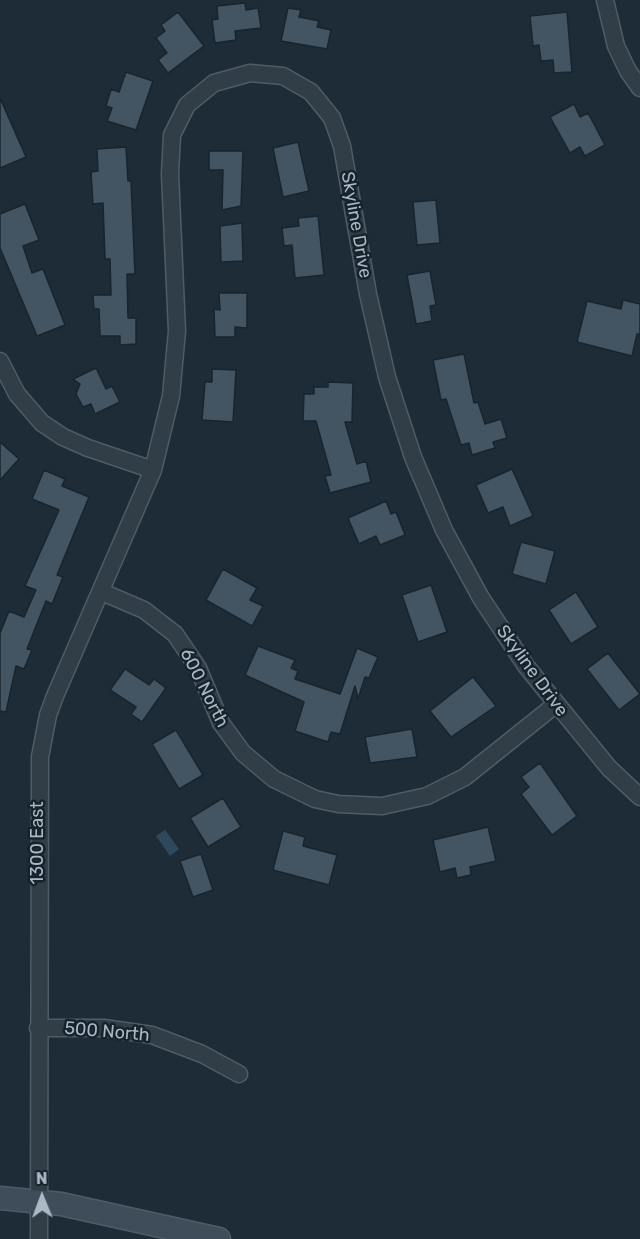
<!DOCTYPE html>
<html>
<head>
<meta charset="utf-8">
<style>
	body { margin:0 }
	#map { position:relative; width:640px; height:1239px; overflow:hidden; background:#1e2c37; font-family:Rubik,sans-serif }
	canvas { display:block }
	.north { position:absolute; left:12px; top:1167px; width:60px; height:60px; -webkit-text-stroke:4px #17232c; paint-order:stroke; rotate:359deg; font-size:16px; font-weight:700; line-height:24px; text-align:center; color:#abb9c5 }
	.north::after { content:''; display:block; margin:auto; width:21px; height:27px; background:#abb9c5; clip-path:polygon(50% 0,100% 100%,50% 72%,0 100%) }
</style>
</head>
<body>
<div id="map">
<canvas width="640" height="1239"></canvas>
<div class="north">N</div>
</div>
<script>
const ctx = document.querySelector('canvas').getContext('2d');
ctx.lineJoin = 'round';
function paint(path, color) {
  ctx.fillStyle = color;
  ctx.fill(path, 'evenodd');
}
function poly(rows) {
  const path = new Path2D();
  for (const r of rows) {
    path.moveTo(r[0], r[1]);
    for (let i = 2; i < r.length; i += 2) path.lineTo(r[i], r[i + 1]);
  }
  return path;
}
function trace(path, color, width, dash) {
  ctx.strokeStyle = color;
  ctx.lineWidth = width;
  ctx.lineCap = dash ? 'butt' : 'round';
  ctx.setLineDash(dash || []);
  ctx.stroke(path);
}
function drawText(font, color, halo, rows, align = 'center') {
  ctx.font = font + ' Rubik,sans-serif';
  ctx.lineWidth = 5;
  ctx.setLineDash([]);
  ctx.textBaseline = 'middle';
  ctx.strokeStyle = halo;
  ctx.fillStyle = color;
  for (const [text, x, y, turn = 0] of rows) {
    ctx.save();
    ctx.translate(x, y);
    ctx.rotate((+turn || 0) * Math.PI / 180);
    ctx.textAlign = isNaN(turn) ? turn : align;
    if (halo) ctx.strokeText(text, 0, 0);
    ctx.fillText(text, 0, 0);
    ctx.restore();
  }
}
paint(poly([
	[165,830,179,849,170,856,156,836]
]), '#2e495e');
const building = poly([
	[245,3,246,10,258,8,261,28,235,31,236,40,215,43,212,20,218,19,217,6,245,3],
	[288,8,301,10,299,17,319,21,317,27,331,30,327,49,281,41,288,8],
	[178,12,204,46,168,73,158,60,167,53,156,38,165,31,161,25,178,12],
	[567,12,572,72,554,73,553,60,541,61,539,45,533,46,530,16,567,12],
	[126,72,153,81,136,130,107,121,112,108,106,106,111,89,119,92,126,72],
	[0,98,26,157,0,168,0,98],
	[574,104,580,117,588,113,605,145,585,156,580,147,570,153,550,117,574,104],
	[298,142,309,191,283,197,273,148,298,142],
	[126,147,128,181,131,181,135,274,127,274,128,318,136,318,136,344,120,345,120,336,100,336,99,309,94,309,93,295,111,295,110,259,105,259,103,203,93,204,91,172,98,171,97,149,126,147],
	[209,151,243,151,241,206,222,210,223,170,209,170,209,151],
	[436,200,440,243,417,245,413,202,436,200],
	[25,204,39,240,23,246,32,273,43,269,65,325,37,336,0,248,0,214,25,204],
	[318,216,324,275,295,278,292,245,284,246,282,228,299,226,298,218,318,216],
	[242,223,243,261,221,262,220,226,242,223],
	[430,271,436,305,430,306,432,321,416,324,407,275,430,271],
	[219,293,247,293,247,328,235,327,235,337,215,337,214,309,220,310,219,293],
	[623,300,640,304,640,334,637,334,632,356,577,342,587,301,621,309,623,300],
	[464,354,474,403,478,402,485,424,501,419,507,438,493,442,495,448,472,455,469,443,461,445,446,399,441,400,433,360,464,354],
	[96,368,106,389,112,386,120,402,95,414,91,404,83,407,76,394,80,384,73,379,96,368],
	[212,369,236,370,233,422,202,420,205,382,212,382,212,369],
	[328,382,353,383,352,422,345,422,357,464,366,461,371,482,330,493,325,476,331,475,316,421,303,421,304,394,314,394,314,387,328,387,328,382],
	[0,442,19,459,0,480,0,442],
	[512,469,533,516,510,526,503,507,488,513,476,485,512,469],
	[44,470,65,479,62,486,89,497,57,575,63,577,52,604,46,601,27,649,32,650,24,669,16,666,6,712,0,711,0,633,9,611,24,617,36,590,25,586,59,510,32,499,44,470],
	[386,501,391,514,396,512,405,535,380,545,376,536,359,544,348,518,386,501],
	[521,542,555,551,546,584,512,574,521,542],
	[223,569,257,588,250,600,263,606,252,626,206,600,223,569],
	[431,585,447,632,418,642,402,595,431,585],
	[576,592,598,627,571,644,549,610,576,592],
	[258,646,295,660,291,668,298,671,295,679,340,694,357,648,378,657,369,678,365,677,358,699,355,686,340,734,331,732,328,742,295,731,304,702,245,675,258,646],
	[608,653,640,694,619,710,587,669,608,653],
	[125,669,149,685,154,679,166,688,142,722,131,714,136,707,110,690,125,669],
	[473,677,496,706,451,737,430,711,473,677],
	[412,729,417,757,370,763,365,737,412,729],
	[176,730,203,775,179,789,152,744,176,730],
	[540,763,577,816,552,835,521,794,529,787,521,777,540,763],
	[223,798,241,827,208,847,190,818,223,798],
	[488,827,496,861,470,867,471,875,457,878,455,868,440,872,433,840,488,827],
	[283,831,305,837,303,846,337,855,329,885,273,870,283,831],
	[201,854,213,890,193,897,180,861,201,854]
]);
paint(building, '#435462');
trace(building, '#19252e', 1.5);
const street = poly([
	[605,0,616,46,628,71,640,88],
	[0,361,17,394,42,423,63,437,88,448,153,470],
	[102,592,144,610,175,634,198,668,221,723,243,753,274,779,315,799,338,804,382,806,427,796,465,777,555,705],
	[38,1028,104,1028,152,1035,202,1054,239,1074],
	[39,1239,40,757,48,715,55,696,153,470,171,396,177,331,170,174,172,135,187,105,214,83,250,73,283,76,311,92,332,118,342,146,368,294,387,377,413,457,444,530,481,598,526,666,609,768,640,797]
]);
const secondary = poly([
	[0,1198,61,1204,219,1239]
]);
trace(street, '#4f5c66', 19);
trace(secondary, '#4f5c66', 25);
trace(street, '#313e48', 16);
trace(secondary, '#3f4d5b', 22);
drawText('18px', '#abb9c5', '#17232c', [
	["Skyline Drive",356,225,80],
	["Skyline Drive",532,671,54],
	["600 North",204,688,63],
	["1300 East",38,843,-90],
	["500 North",107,1032,5]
]);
</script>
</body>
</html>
